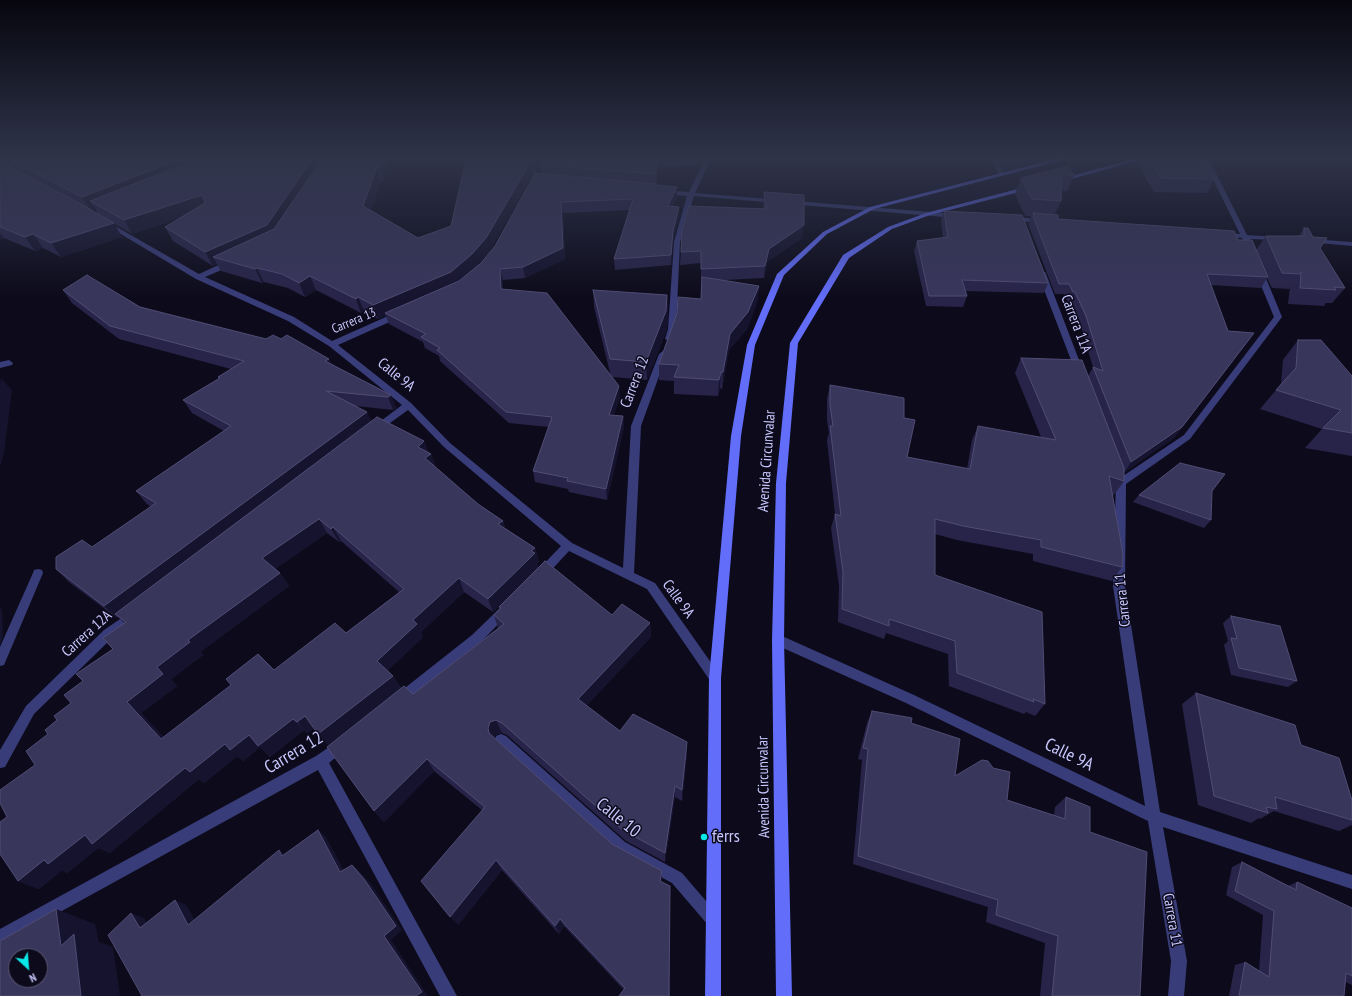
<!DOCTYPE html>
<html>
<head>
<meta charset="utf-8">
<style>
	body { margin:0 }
	#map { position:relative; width:1352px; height:996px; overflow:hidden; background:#0d0b1b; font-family:"PT Sans Narrow",sans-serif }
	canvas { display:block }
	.north { position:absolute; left:8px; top:948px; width:40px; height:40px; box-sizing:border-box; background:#0d0b1b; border:1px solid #585675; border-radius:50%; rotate:154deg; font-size:11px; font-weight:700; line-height:16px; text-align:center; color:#c8c7fd }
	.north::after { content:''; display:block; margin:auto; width:14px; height:18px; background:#08e8e8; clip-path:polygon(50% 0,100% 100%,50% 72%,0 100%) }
</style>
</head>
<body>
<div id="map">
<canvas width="1352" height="996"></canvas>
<div class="north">N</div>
</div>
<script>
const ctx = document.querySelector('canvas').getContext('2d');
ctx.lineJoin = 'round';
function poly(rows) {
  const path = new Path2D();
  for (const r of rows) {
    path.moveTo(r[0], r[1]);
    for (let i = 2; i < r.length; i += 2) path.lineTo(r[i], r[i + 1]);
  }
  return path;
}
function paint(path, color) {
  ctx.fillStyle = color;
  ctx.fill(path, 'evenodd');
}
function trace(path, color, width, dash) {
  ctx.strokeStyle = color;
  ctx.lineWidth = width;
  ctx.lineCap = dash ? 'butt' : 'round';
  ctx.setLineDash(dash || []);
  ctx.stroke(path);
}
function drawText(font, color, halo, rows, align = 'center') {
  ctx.font = font + ' "PT Sans Narrow",sans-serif';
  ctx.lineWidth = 3;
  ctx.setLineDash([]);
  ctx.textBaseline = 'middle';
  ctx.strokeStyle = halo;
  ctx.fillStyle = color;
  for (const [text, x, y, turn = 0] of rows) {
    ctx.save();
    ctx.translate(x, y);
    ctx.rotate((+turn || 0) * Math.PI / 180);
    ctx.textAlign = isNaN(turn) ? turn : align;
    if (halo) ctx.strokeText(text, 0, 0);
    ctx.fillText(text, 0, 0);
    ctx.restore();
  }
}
paint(poly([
	[705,159,711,159,695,193,956,214,959,216,956,218,694,196,680,242,676,329,673,339,669,341,665,339,668,329,674,242,687,196,663,194,660,192,663,190,689,192,705,159],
	[992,159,998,159,1004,174,1003,175,999,175,992,159],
	[1203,159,1209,159,1247,235,1277,237,1279,238,1279,240,1249,239,1250,242,1247,244,1245,243,1242,238,1222,236,1222,234,1224,233,1240,234,1203,159],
	[1010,217,1042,219,1045,221,1042,223,1008,220,1007,219,1010,217],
	[104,222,108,222,199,274,227,261,233,261,233,265,205,277,294,317,332,341,397,312,403,312,403,316,338,345,411,403,450,443,572,543,623,568,631,426,659,354,663,351,666,352,667,354,641,426,634,573,655,583,719,674,721,678,719,682,715,684,711,682,647,589,569,551,544,578,540,579,536,578,535,575,536,572,561,546,444,447,408,410,379,431,373,431,371,429,373,427,402,405,329,346,288,321,196,279,104,224,104,222],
	[1311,239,1352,242,1352,246,1309,242,1308,241,1311,239],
	[1256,269,1259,269,1263,271,1282,317,1190,439,1126,484,1125,586,1160,812,1352,875,1352,889,1163,827,1187,961,1184,996,1168,996,1171,961,1148,821,906,703,774,644,772,640,774,636,778,635,782,636,914,695,1145,806,1113,586,1116,482,1112,472,1114,469,1120,469,1123,476,1184,435,1274,317,1255,271,1256,269],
	[1039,272,1045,272,1046,274,1084,373,1083,375,1080,376,1076,373,1038,274,1039,272],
	[9,360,13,363,12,365,0,368,0,362,9,360],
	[38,569,42,570,43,573,4,665,0,666,0,647,33,573,34,570,38,569],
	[505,605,509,607,511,610,509,613,480,643,404,703,400,705,396,703,394,699,396,695,472,635,501,607,505,605],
	[135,609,139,611,141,614,139,617,112,638,34,714,5,767,0,768,0,750,26,706,104,630,135,609],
	[501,734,506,736,625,842,682,873,718,915,720,920,718,925,713,927,708,925,672,883,615,852,496,744,495,740,496,736,501,734],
	[341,739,346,741,347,745,346,749,329,763,457,996,440,996,318,770,0,945,0,929,316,756,341,739]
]), '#383c79');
paint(poly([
	[1055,159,1067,159,874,209,827,234,784,275,755,345,741,436,721,678,721,996,705,996,709,678,731,436,747,345,777,274,823,232,870,207,1055,159],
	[1133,159,1144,159,1060,182,1057,180,1133,159],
	[1029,186,1031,187,1031,189,930,215,892,229,849,258,798,343,786,483,784,640,792,996,776,996,772,640,776,483,790,343,843,255,888,227,926,213,1029,186]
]), '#626dfa');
paint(poly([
	[0,159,389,159,383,181,381,181,371,210,418,238,451,226,466,159,697,159,695,165,657,167,657,185,677,197,673,206,679,207,679,217,673,242,671,265,615,270,614,259,630,210,563,213,565,259,525,278,503,280,503,290,611,377,594,307,593,290,667,295,668,313,667,329,647,380,612,377,620,398,613,416,623,416,624,427,607,500,569,492,568,489,535,482,533,471,549,427,509,423,440,361,439,356,425,348,423,342,389,324,386,316,378,319,364,311,361,313,316,290,305,297,288,288,264,282,262,283,221,271,217,264,213,266,173,241,165,227,180,218,132,234,98,214,95,208,91,210,122,237,61,257,43,248,35,251,4,238,0,239],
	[540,167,542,174,495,246,481,263,475,268,489,252,530,179],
	[970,159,991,159,991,160],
	[1000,159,1047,159,1004,171],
	[1138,159,1202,159,1208,169,1215,179,1207,193,1154,192,1136,163],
	[1068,166,1074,175,1067,191,1061,191,1061,201,1055,214,1058,219,1238,240,1256,250,1266,236,1299,236,1304,228,1313,237,1327,238,1320,248,1345,288,1332,303,1326,303,1324,306,1288,304,1290,287,1289,289,1272,288,1267,278,1261,288,1211,285,1228,331,1254,333,1174,438,1124,472,1124,481,1114,495,1112,495,1122,567,1112,581,1033,561,1033,554,957,540,935,534,935,575,1045,704,1035,716,1026,712,1024,714,949,686,948,654,886,633,884,639,838,622,839,586,831,528,835,514,827,440,829,433,827,420,827,399,830,385,904,418,907,457,967,469,972,440,978,426,1041,437,1015,373,1021,358,1088,376,1093,367,1081,327,1070,303,1068,303,1064,294,1055,294,1029,226,1029,223,1031,216,1025,216,1015,194,1021,178],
	[764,192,802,238,767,262,764,278,724,280,759,286,757,303,747,329,729,350,722,389,720,388,718,396,674,394,674,381,659,380,659,364,701,299,701,263,680,265,681,252,763,209,763,204],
	[944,211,1048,283,1044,293,965,291,967,296,963,307,926,306,914,251,917,241,943,238,941,221],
	[63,290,140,307,266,339,281,339,329,359,331,364,391,395,396,408,393,410,356,406,367,412,371,421,424,441,428,452,431,454,436,468,478,504,503,521,505,528,535,548,539,562,537,563,538,567,493,612,464,592,421,632,423,637,387,671,393,676,401,688,328,745,314,728,307,733,304,730,270,757,260,747,243,761,237,756,204,783,199,779,110,853,98,848,67,873,62,870,39,889,18,881,7,817,35,765,48,734,57,720,71,703,83,681,113,649,124,623,118,617,117,618,69,582,56,569,92,547,151,507,147,504,136,491,224,431,192,413,183,400,219,379,218,377,231,369,119,339,72,303],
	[327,533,339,542,341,541,399,592,346,633,274,670,163,737,141,713,177,686,171,679,203,655,200,652,289,586,280,573,275,569],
	[1298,340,1352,376,1352,456,1305,448,1322,429,1260,409,1276,390,1281,384,1283,360],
	[1139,495,1211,520,1204,528,1133,502],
	[499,607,612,615,650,623,651,637,586,706,620,731,687,742,687,753,682,801,675,797,665,862,626,841,507,735,502,733,495,735,494,738,612,844,662,880,662,882,670,996,624,990,564,926,559,934,502,870,458,925,482,810,434,771,384,822,374,811,413,694,498,628,494,615,500,609],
	[1231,616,1297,681,1288,687,1231,675,1224,645,1228,641,1223,623],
	[1196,693,1301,745,1352,800,1352,825,1339,831,1274,811,1260,819,1259,818,1251,823,1198,805,1182,704],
	[872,711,911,723,955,776,1007,800,1054,815,1055,807,1066,797,1090,832,1140,984,1140,996,1040,996,1045,943,986,922,988,907,853,864,862,760,858,759,867,723],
	[1242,862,1288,886,1297,882,1352,908,1352,985,1346,982,1344,996,1229,996,1235,965,1245,962,1259,971,1263,915,1226,895,1232,867]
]), '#282449');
paint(poly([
	[180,159,220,159,90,201,95,208,90,210,82,197],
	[312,159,326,159,273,239,213,257,217,264,213,266,205,252],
	[382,159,389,159,383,181,379,167],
	[534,159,547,159,540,165,540,167,530,179,489,252,475,268,454,286,385,313,386,316,378,319,373,305,528,166],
	[657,159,657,187,656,174],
	[695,159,697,159,695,165],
	[1008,159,1047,159,1004,171],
	[377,167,381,181,367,220,363,206],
	[677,187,677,197,668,216,668,206],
	[202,195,208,209,132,234,124,220],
	[561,202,563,213,565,259,525,278,523,267],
	[679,207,679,217,673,242,671,265,671,255,673,231],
	[114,223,122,237,61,257,51,243],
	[804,225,802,238,767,262,764,278,765,266,769,249],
	[0,233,4,238,0,239],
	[33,234,43,248,35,251,25,237],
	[257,268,264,282,262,283,255,269],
	[500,269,503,280,503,300,501,289],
	[310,276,316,290,305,297,299,283],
	[759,286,757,303,747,329,729,350,722,389,723,372,730,334],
	[667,295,668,313,667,329,647,380,646,362],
	[358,297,364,311,361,313,356,299],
	[1254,333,1174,438,1124,473,1131,462],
	[329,359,334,372,325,361],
	[721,372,720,388,718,396,719,380],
	[1,378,12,390,4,453,0,467,0,383],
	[619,386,620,398,610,426,609,415],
	[391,395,396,408,393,410,388,397],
	[367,412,373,425,115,614,118,617,117,618,104,606],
	[623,416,624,427,607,500,606,489],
	[424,441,429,455,431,454,436,468,430,472,418,447],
	[319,519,327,533,272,571,262,558],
	[503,521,507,535,498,524],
	[333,527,341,541,339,542,331,529],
	[535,548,539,562,537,563,538,567,493,612,488,599,531,551],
	[280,573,289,586,200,652,203,655,171,679,177,686,141,713,176,750,161,739,127,702,157,667,188,640],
	[459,578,464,592,421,632,423,637,385,673,377,661,413,620],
	[0,608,2,609,3,637,0,645],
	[650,623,651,637,581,712,578,699],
	[393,676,401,688,328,745,318,734],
	[305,716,315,727,307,733,297,722],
	[293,719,304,730,270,757,260,747,243,761,237,756,204,783,199,779,110,853,98,848,67,873,62,870,39,889,18,881,44,860,85,835,185,768,225,744],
	[496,720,502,733,495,735,494,740,489,733,488,728,490,722],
	[687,742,687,753,682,801,682,790],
	[427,759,434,771,384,822,374,811],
	[675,786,675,797,665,862,665,853],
	[318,830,326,837,348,878,340,872],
	[279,850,287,856,282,856],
	[496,860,502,870,458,925,450,917],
	[352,865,359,871,371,884,402,930,391,940,428,996,416,996,384,936],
	[662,871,662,880,661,890,660,881],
	[175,900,186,905,200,929,188,925],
	[56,909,95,924,99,942,113,947,120,996,81,996,61,946],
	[131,913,144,918,153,933,140,928],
	[560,919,564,926,559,934,555,926]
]), '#16132e');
const building = poly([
	[8,159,180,159,82,197,8,159],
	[198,159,312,159,267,225,205,252,165,227,205,203,202,195,124,220,90,201,198,159],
	[322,159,382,159,379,167,377,167,363,206,418,238,451,226,466,159,534,159,528,166,486,238,472,254,451,272,373,305,358,297,356,299,310,276,299,283,282,274,257,268,255,269,213,257,274,229,322,159],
	[545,159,657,159,656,174,540,165,545,159],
	[1150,159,1202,159,1208,168,1207,168,1215,179,1161,178,1150,159],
	[0,162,79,203,114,223,51,243,33,234,25,237,0,227,0,162],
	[1068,166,1074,175,1062,174,1061,201,1032,199,1021,178,1068,166],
	[535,173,656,184,656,185,677,187,668,206,679,207,673,231,671,255,614,259,633,199,561,202,563,248,523,267,500,269,501,289,547,293,619,386,609,415,623,416,606,489,567,481,568,478,533,471,552,417,506,412,437,350,440,348,421,337,426,334,385,313,459,281,481,263,495,246,535,173],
	[764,192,804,195,804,225,769,249,765,266,701,269,701,251,681,252,682,230,689,206,766,209,764,192],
	[944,211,1022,215,1048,283,962,280,967,296,929,296,917,241,948,237,944,211],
	[1033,213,1058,215,1058,219,1234,231,1238,240,1252,240,1268,277,1207,274,1228,331,1254,333,1182,427,1131,462,1093,367,1103,371,1086,316,1075,292,1073,292,1069,284,1059,284,1033,216,1034,216,1033,213],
	[1304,228,1308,228,1313,237,1327,238,1320,248,1345,288,1334,287,1336,290,1300,288,1301,272,1300,274,1282,273,1266,236,1304,236,1304,228],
	[87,275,140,307,266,339,273,335,281,339,287,335,329,359,325,361,391,395,388,397,326,391,367,412,104,606,56,569,56,557,82,540,92,547,156,503,136,491,231,426,183,400,220,378,218,377,244,361,110,326,63,290,87,275],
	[702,277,759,286,748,312,730,334,723,372,721,372,719,380,674,377,679,365,659,364,677,313,678,297,701,299,702,277],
	[593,290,667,295,666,311,646,362,610,359,593,290],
	[1298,340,1321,340,1352,376,1352,433,1323,428,1341,410,1276,390,1296,368,1298,340],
	[1021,358,1082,360,1124,468,1124,481,1109,476,1123,554,1122,567,1041,547,1041,540,963,526,935,519,935,575,1042,612,1045,704,1033,699,1034,702,957,673,955,641,889,619,889,626,842,609,843,572,835,514,841,516,830,426,833,426,830,405,830,385,904,398,904,418,915,420,907,457,970,469,978,426,1056,440,1021,358],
	[377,417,424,441,418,447,431,454,425,458,478,504,503,521,498,524,535,548,531,551,535,553,488,599,459,578,413,620,417,624,377,661,393,676,318,734,305,716,297,722,293,719,258,746,249,735,230,750,225,744,190,772,185,768,92,844,85,835,48,864,44,860,18,881,0,854,0,822,7,817,0,803,0,790,35,765,26,751,48,734,45,730,57,720,54,716,71,703,64,695,83,681,76,674,113,649,103,638,126,622,115,614,377,417],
	[319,519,331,529,333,527,404,589,346,633,335,623,274,670,258,654,226,679,231,685,161,739,127,702,163,674,157,667,190,642,188,640,280,573,262,558,319,519],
	[1180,463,1225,474,1212,491,1211,520,1139,495,1180,463],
	[545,561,612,615,622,604,650,623,578,699,620,731,633,714,687,742,682,790,675,786,665,853,624,831,502,723,496,720,490,722,488,728,489,733,612,844,662,871,660,881,670,886,669,996,619,996,625,988,560,919,555,926,496,860,450,917,421,881,485,807,427,759,374,811,327,747,404,686,413,694,504,624,494,615,501,608,499,607,545,561],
	[1231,616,1280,626,1297,681,1239,668,1231,638,1237,639,1231,616],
	[1196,693,1295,725,1301,745,1339,758,1352,800,1352,820,1275,797,1277,809,1266,807,1268,813,1214,796,1196,693],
	[872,711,912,718,911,723,960,739,955,776,982,760,988,761,993,768,1010,772,1007,800,1065,819,1066,797,1090,807,1090,832,1147,852,1140,996,1052,996,1058,936,996,915,998,900,858,856,868,749,863,748,872,711],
	[318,830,340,872,352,865,364,879,396,926,384,936,422,992,416,996,142,996,108,935,131,913,140,928,175,900,188,925,279,850,282,856,318,830],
	[1242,862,1296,890,1297,882,1352,908,1352,976,1346,973,1344,996,1239,996,1245,962,1269,977,1274,911,1235,891,1242,862],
	[56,909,61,946,74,934,81,996,0,996,0,941,56,909],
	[16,956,40,956,40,980,16,980,16,956]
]);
paint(building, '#39365c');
trace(building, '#504c75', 1);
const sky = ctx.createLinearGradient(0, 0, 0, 299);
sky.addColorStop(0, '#07060f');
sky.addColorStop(0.53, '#2f344a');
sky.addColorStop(1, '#2f344a00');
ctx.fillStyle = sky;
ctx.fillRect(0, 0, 1352, 299);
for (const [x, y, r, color] of [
	[704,837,4,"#08e8e8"]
]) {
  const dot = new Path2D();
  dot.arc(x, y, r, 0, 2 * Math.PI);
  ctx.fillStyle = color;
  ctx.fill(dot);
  trace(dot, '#0d0b1b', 1.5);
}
drawText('13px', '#c8c7fd', '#0d0b1b', [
	["Carrera 13",354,321,-23]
]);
drawText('15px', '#c8c7fd', '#0d0b1b', [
	["Carrera 11A",1076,324,69],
	["Calle 9A",396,375,39],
	["Carrera 12",635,382,-69],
	["Avenida Circunvalar",767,461,-86],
	["Calle 9A",678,599,54],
	["Carrera 11",1123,600,-96],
	["Carrera 12A",87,634,-42],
	["Avenida Circunvalar",764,787,-91],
	["Carrera 11",1172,920,80]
]);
drawText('18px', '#c8c7fd', '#0d0b1b', [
	["Carrera 12",294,753,-31],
	["Calle 9A",1069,755,26],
	["Calle 10",618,818,39]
]);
drawText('18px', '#c8c7fd', '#0d0b1b', [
	["ferrs",712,837]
], 'left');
</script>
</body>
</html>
